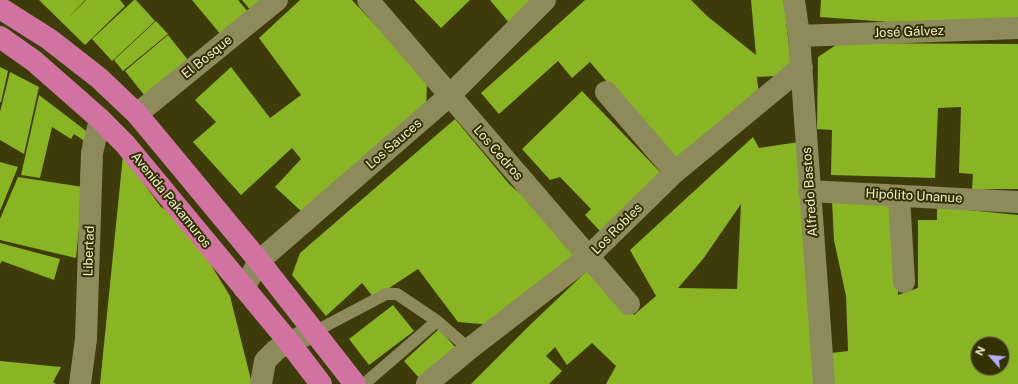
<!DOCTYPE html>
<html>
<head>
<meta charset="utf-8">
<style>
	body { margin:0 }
	#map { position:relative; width:1018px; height:384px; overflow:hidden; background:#3e3b0b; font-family:"Public Sans",sans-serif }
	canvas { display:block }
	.north { position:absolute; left:970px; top:336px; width:40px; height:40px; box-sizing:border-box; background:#343100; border:1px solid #7e7c55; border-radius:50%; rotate:297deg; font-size:11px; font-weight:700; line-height:16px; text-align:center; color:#ededd4 }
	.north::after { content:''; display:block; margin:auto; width:14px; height:18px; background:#b1adfa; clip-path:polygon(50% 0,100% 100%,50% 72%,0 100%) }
</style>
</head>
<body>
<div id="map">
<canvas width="1018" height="384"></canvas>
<div class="north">N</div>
</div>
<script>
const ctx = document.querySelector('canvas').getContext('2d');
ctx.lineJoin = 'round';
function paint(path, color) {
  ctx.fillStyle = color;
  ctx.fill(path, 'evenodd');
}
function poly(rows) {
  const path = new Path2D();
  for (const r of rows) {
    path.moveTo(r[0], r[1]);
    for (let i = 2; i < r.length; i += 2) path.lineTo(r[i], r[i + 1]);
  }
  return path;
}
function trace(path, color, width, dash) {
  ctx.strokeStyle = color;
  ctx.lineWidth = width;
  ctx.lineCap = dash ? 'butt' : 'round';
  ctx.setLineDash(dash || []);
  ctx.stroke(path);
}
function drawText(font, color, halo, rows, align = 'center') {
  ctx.font = font + ' "Public Sans",sans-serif';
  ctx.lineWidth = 4;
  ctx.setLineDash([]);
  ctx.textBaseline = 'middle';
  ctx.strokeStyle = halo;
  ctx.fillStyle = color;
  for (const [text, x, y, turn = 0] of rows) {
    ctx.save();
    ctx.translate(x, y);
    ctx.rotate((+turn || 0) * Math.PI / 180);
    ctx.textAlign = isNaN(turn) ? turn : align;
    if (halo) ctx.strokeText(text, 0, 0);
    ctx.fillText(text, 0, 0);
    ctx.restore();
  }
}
paint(poly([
	[39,0,85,0,67,19,86,0,120,0,125,6,85,45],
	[134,0,136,0,155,21,112,61,92,39],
	[192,0,238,0,249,13,222,36],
	[242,0,267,0,252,12],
	[300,0,352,0,395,46,427,83,426,109,301,211,275,187,301,159,292,148,241,195,193,142,216,122,195,100,231,67,270,118,301,95,259,38],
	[414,0,470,0,441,28],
	[490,0,537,0,510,24],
	[585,0,691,0,707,16,756,55,751,0,784,0,791,67,776,76,757,77,759,96,676,163,590,62,572,78,558,61,499,114,481,93],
	[821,0,1018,0,1018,18,889,22,820,17],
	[156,21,168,34,123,71,114,60],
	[168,35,188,60,145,96,125,71],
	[839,43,1018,44,1018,189,972,189,973,174,959,173,961,107,938,108,935,178,831,175,832,130,817,129,818,57],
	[0,67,8,71,1,102,0,102],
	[10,72,39,87,24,154,0,140,0,112],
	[582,91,661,173,600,231,585,215,591,209,560,177,550,180,522,149],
	[39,95,94,137,85,185,80,185,83,140,74,134,71,139,52,127,40,178,21,175],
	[455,119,510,185,554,222,584,255,492,325,458,322,418,269,374,298,362,283,326,316,292,275,300,253],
	[753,137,759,148,799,142,820,384,606,384,616,366,592,343,567,365,555,347,546,356,562,371,549,384,471,384,531,324,591,267,634,315,656,296,630,250],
	[741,204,737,289,678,288,703,259],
	[123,155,161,207,183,219,230,296,252,384,100,384],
	[0,162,18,167,0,211],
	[18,177,83,187,76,258,0,240,0,219],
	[832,201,894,201,898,247,898,295,918,288,918,220,937,220,937,207,1018,215,1018,384,833,384,831,353,848,351,846,296,834,240],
	[978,344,1002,344,1002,368,978,368],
	[0,243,60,259,54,280,2,261,0,264],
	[393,305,414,331,369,365,349,339],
	[439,329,457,349,421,380,404,361],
	[0,361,61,367,53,382,56,384,0,384]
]), '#89b424');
trace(poly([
	[314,332,386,294,397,294,437,321,469,349],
	[364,384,437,321]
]), '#8d8a5b', 12);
trace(poly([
	[368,0,629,304],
	[794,0,799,36,824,384],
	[799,36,1018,28],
	[606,92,675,172],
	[137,114,277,0],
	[809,191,1018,202],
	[899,196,904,282],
	[244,288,259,261,449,96,545,0],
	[80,384,86,339,92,153,100,119],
	[261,384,265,361,276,350,289,342,314,332],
	[427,384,469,349,588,257,675,172,802,67]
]), '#8d8a5b', 22);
trace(poly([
	[0,8,49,39,99,78,137,114,259,261,355,384],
	[0,37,34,61,100,119,125,144,289,342,321,384]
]), '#d073a0', 22);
drawText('13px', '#ededd4', '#343100', [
	["José Gálvez",909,32,-2],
	["El Bosque",207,57,-39],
	["Los Sauces",394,144,-41],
	["Los Cedros",498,153,49],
	["Alfredo Bastos",810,192,-94],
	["Hipólito Unanue",914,196,3],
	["Avenida Pakamuros",171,200,51],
	["Los Robles",617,229,-45],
	["Libertad",89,251,-88]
]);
</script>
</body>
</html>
